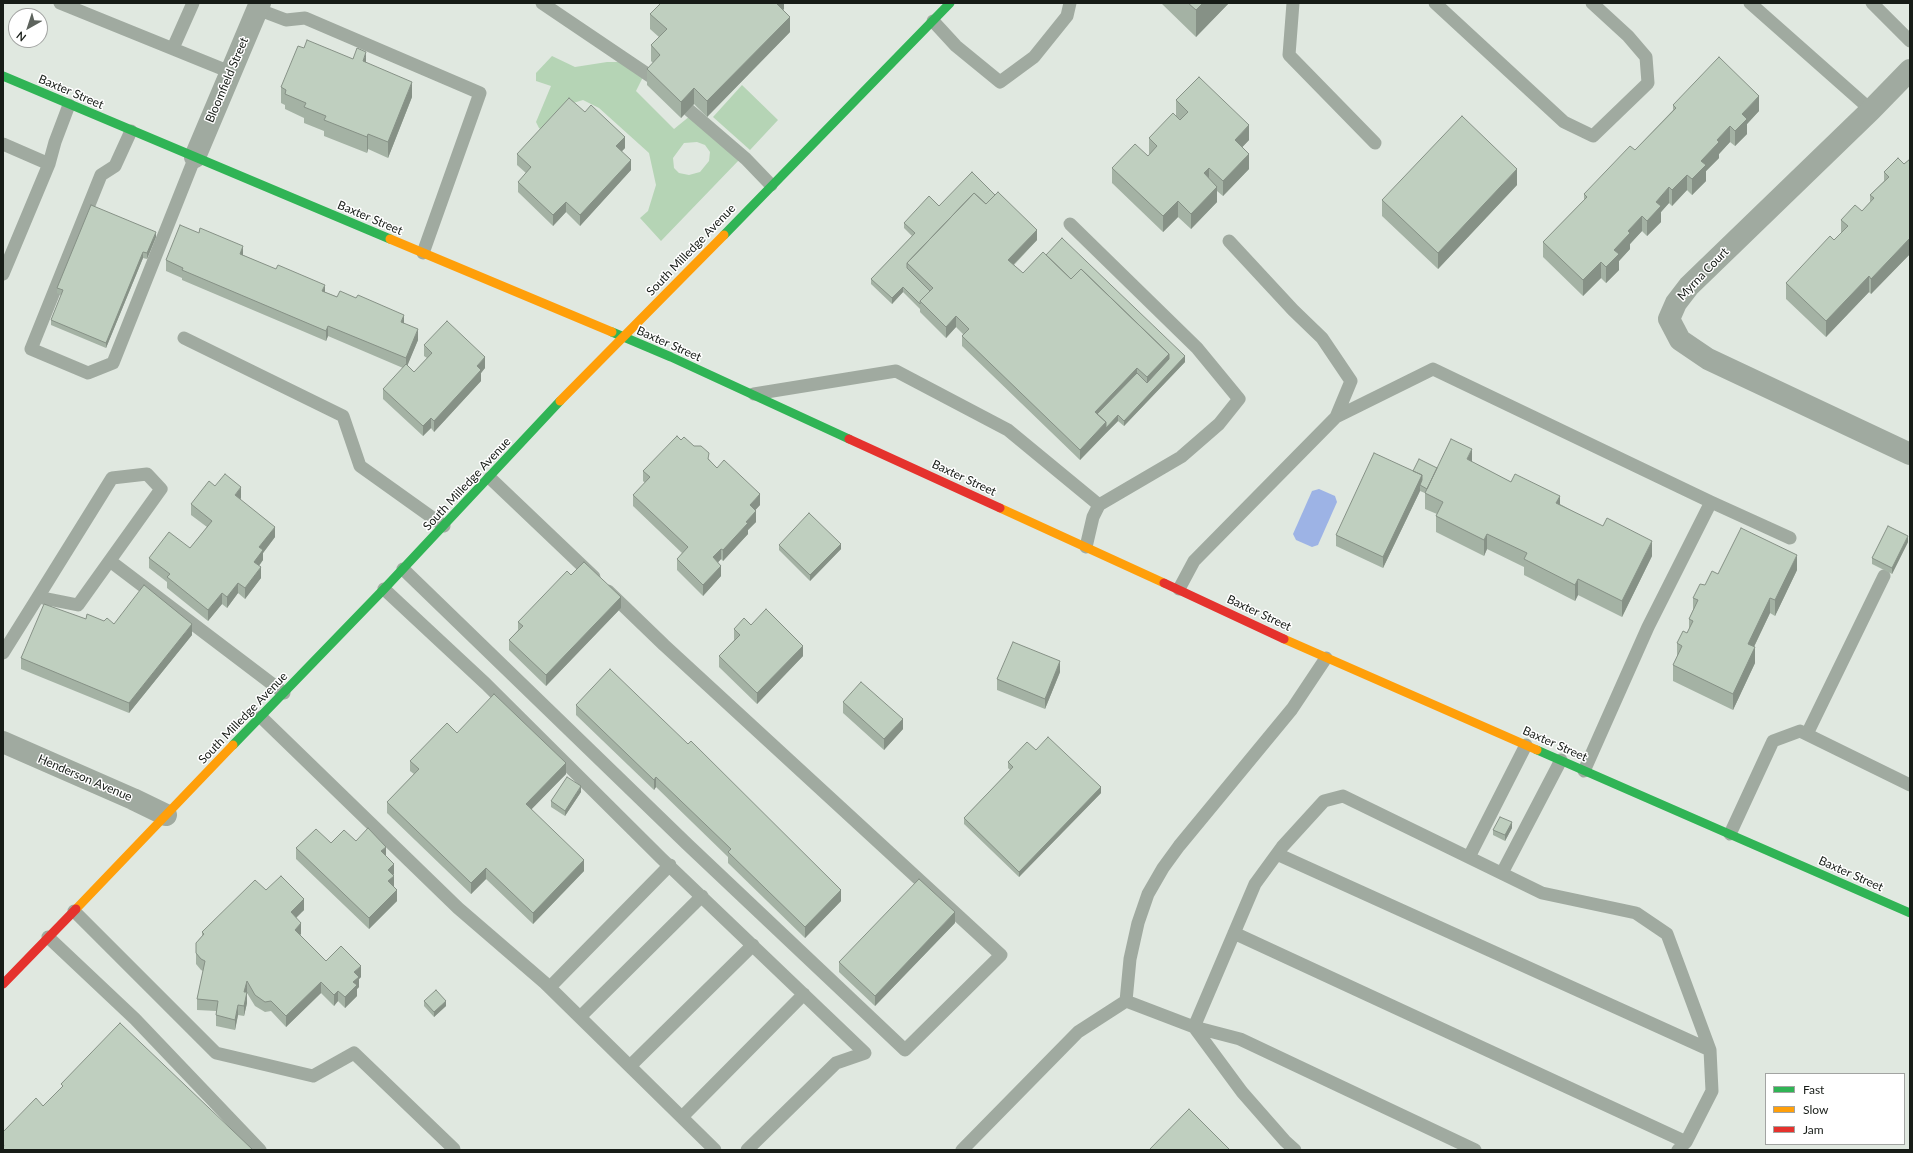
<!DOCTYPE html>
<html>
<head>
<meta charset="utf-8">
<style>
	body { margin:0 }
	#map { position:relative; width:1913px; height:1153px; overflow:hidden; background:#e0e8e0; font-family:Lato,sans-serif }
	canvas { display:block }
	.frame { position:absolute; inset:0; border:4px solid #171c17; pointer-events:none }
	.legend { position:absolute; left:1765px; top:1073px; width:140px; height:72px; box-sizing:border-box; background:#fff; border:1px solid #a2a4a2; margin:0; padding:5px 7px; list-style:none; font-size:12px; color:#171c17 }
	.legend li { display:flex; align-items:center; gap:8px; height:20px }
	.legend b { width:20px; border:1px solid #a2a4a2 }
	.north { position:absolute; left:8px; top:8px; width:40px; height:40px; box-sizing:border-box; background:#fff; border:1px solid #a2a4a2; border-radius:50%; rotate:219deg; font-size:11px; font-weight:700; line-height:16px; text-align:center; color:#171c17 }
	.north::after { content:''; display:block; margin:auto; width:14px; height:18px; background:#5d635d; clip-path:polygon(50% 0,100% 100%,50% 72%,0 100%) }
</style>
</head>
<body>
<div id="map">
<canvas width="1913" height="1153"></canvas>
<div class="frame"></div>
<ul class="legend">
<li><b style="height:5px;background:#30b455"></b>Fast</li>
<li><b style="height:5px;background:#ff9f0a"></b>Slow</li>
<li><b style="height:5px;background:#e5322d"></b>Jam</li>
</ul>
<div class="north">N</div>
</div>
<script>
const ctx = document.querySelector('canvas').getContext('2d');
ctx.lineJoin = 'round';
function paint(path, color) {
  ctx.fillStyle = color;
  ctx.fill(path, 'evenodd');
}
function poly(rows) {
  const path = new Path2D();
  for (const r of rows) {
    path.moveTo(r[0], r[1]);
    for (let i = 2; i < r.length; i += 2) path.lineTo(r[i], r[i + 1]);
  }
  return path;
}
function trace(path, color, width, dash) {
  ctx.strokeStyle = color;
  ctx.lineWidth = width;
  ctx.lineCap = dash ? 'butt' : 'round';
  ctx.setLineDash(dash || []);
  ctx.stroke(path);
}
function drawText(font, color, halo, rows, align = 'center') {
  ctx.font = font + ' Lato,sans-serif';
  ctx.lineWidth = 3;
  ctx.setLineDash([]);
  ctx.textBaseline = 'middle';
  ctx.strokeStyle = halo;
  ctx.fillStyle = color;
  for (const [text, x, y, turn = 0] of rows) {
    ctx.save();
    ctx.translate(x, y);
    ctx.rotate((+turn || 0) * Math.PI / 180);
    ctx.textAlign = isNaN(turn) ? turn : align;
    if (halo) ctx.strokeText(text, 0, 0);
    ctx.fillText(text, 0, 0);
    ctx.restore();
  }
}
paint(poly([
	[552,56,575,67,607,62,626,62,644,75,636,91,674,129,690,116,739,160,661,241,640,218,648,211,656,185,649,153,599,108,583,100,567,105,543,131,539,128,536,122,551,86,536,81,536,73],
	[697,142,705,145,710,152,709,161,700,172,689,175,679,173,674,168,673,158,684,143],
	[742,85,778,120,750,150,713,117]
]), '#b5d4b5');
paint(poly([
	[1319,489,1335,496,1337,502,1318,545,1312,547,1296,540,1293,534,1312,491]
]), '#9db3e5');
trace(poly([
	[60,3,230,72],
	[542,3,653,78],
	[1293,3,1289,55,1375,143],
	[1435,3,1564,122,1593,136,1648,83,1646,57,1628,36,1592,3],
	[1750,3,1871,110],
	[1872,3,1910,41],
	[257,9,286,20,305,18,480,93,423,253],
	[933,21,956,46,1000,82,1034,57,1067,16,1070,3],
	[173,48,193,3],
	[689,110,746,159,771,185],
	[131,131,115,166,101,175,31,349,88,373,113,363,195,157],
	[3,144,49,164],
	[1070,224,1197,348,1239,399,1219,424,1181,457,1099,505,1093,517,1086,547],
	[3,274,49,164,55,142,69,105],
	[184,338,343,416,360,466,444,526],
	[754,394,896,371,1008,430,1099,505],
	[1336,417,1433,369,1711,502,1790,538],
	[490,478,594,577],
	[110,561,284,693],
	[403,569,687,844,905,1050,1001,955,664,645,608,591],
	[384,589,486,684,661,858,865,1053,836,1063,747,1150],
	[1179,589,1194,561,1336,417,1351,381,1322,338,1293,310,1229,241],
	[3,653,38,597,112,478,147,474,161,489,78,605,38,597],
	[261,717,458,908,545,983,715,1150],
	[1807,734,1884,576],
	[1584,771,1648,627,1711,502],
	[1730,834,1773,741,1800,731,1910,785],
	[1277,854,1710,1050],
	[1469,857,1526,745],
	[1502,873,1561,760],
	[74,911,216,1053,313,1076,354,1053,454,1149],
	[1234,933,1686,1142],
	[48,937,135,1019,260,1150],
	[550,987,670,865],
	[1126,1001,1130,959,1138,923,1148,894,1163,868,1179,846,1292,709,1326,658],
	[1126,1001,1194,1027,1240,1039,1475,1150],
	[580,1017,702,896],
	[1194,1027,1255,884,1282,847,1324,801,1343,796,1542,893,1636,913,1667,934,1710,1050,1712,1091,1686,1142,1678,1150],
	[1194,1027,1242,1092,1285,1141,1295,1150],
	[630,1066,753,945],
	[682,1117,804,994],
	[962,1150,1078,1032,1126,1001]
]), '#a0aaa0', 13);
trace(poly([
	[1910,70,1871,110,1689,286,1676,303,1669,319,1680,340,1708,359,1910,454],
	[195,157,260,3],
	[3,742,133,799,166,815]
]), '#a0aaa0', 22);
trace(poly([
	[3,76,390,239],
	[724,235,950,3],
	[612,332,671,357,849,439],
	[233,745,384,589,560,401],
	[1537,750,1910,913]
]), '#30b455', 9);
trace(poly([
	[390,239,612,332],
	[560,401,724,235],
	[1000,508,1164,583],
	[1284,639,1537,750],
	[76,909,233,745]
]), '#ff9f0a', 9);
trace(poly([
	[849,439,1000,508],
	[1164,583,1284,639],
	[3,984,76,909]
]), '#e5322d', 9);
paint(poly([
	[784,3,784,9,783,10,790,32,707,117,694,104,681,118,647,85,647,69,653,63,651,61,651,45,659,37,650,29,650,14],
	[1161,3,1229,3,1196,37],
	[304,48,353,59,366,63,412,97,388,158,368,149,367,153,324,136,324,131,304,123,304,118,285,109,285,105,281,103,281,87],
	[1176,100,1249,140,1242,147,1249,169,1223,196,1217,191,1217,202,1191,229,1178,217,1163,232,1112,183,1112,168,1148,156,1150,154,1149,154,1149,138,1181,120,1176,116],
	[1673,105,1759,111,1747,124,1747,134,1735,146,1730,142,1719,154,1719,158,1706,171,1706,181,1692,195,1687,190,1672,206,1669,203,1661,212,1661,222,1647,236,1642,231,1630,244,1630,249,1619,261,1619,270,1606,283,1601,278,1583,296,1543,257,1543,242,1584,200,1584,194,1635,150,1673,110],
	[625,148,622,151,631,170,580,226,566,212,553,226,518,192,518,182,526,173,517,165,517,154],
	[1910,159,1910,254,1871,294,1869,292,1826,337,1786,299,1786,283,1834,240,1841,233,1841,220,1862,211,1870,202,1870,195,1884,181,1884,172,1904,164],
	[1517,185,1438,269,1382,216,1382,200],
	[939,206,1037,240,1014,265,1023,273,1046,255,1185,362,1124,426,1118,421,1080,460,962,346,962,336,963,334,956,327,946,338,920,312,920,309,903,292,892,304,871,284,871,279,912,236,904,228,904,223],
	[156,237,147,259,143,258,106,348,51,325,51,320,61,295,57,293,57,288],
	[243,255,325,292,404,323,418,340,407,365,414,372,427,358,424,356,424,345,485,368,481,373,481,381,434,432,431,428,423,436,383,399,383,389,403,368,328,336,326,341,182,280,182,278,166,271,166,260],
	[681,440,709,459,717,468,760,505,755,510,756,522,748,530,748,534,723,561,721,559,718,562,721,576,703,596,677,570,677,559,682,553,633,506,633,495,645,483,643,481,643,471],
	[1472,462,1511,482,1560,504,1652,556,1622,617,1578,595,1575,601,1524,575,1524,567,1487,549,1484,556,1436,532,1436,516,1437,514,1425,509,1425,493,1420,491,1383,568,1336,546,1336,535,1413,471],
	[215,486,241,498,240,500,275,537,263,553,263,560,259,566,261,578,245,599,238,593,227,608,222,604,208,621,167,588,167,582,149,568,149,558,190,548,207,527,191,515,191,504],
	[1908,542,1892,574,1872,564,1872,558],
	[779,545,841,549,810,581,779,550],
	[1797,570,1775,616,1770,613,1754,647,1755,663,1733,710,1673,681,1673,665,1677,657,1677,643,1687,633,1689,629,1689,619,1693,610,1693,598,1705,585,1718,574],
	[571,575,621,608,546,686,509,650,509,640,518,630,518,622],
	[86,619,114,624,192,635,129,713,21,669,21,658],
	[751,625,803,656,757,704,719,667,719,656,734,640,734,629],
	[1060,672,1045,709,997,690,997,679],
	[843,702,903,729,884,750,843,713],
	[576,705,841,901,805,938,728,863,728,857,656,787,654,790,576,715],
	[457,733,566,774,531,809,584,871,533,924,486,879,471,894,387,813,387,802,414,774,410,771,410,761],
	[1036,750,1101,793,1019,877,964,824,964,818,1010,770,1008,768,1008,762],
	[581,792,565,816,551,807,551,801],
	[1512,828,1505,841,1493,835,1493,830],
	[356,841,386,856,394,874,393,875,394,886,397,901,369,929,296,859,296,848,331,843],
	[266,890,304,910,296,917,301,934,300,935,326,961,361,977,359,979,359,987,357,989,357,996,345,1008,338,1001,334,1006,321,993,286,1027,271,1011,265,1012,255,1006,247,993,247,1003,244,1016,238,1015,235,1030,216,1026,216,1011,197,1010,197,999,203,971,201,970,196,964,196,943,202,936,202,932],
	[955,923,875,1006,839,972,839,962],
	[424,1001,446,1006,434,1017,424,1006]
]), '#a4b2a4');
paint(poly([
	[775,3,784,3,784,9,775,18],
	[1203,3,1229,3,1196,37,1196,10],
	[790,17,790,32,707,117,707,101],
	[366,52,366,68,363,61],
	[412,82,412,97,388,158,388,142],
	[694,88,694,104,681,118,681,102],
	[1759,96,1759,111,1747,124,1747,134,1735,146,1735,131,1742,114],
	[1249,125,1249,140,1235,155,1235,140],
	[1730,126,1730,142,1719,154,1719,158,1706,171,1706,181,1692,195,1692,179,1701,161,1717,140],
	[368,134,368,149,367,153,367,137],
	[625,137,625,148,616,157,616,146],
	[1249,154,1249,169,1223,196,1223,181],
	[631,160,631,170,580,226,580,215],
	[1209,168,1209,183,1204,173],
	[1517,169,1517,185,1438,269,1438,253],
	[1687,175,1687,190,1672,206,1672,190],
	[1217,187,1217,202,1191,229,1191,214],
	[1669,187,1669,203,1661,212,1661,222,1647,236,1647,221,1656,202],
	[1178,201,1178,217,1163,232,1163,216],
	[566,202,566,212,553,226,553,215],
	[1642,216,1642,231,1630,244,1630,249,1619,261,1619,270,1606,283,1606,267,1614,250,1628,231],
	[1037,230,1037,240,1008,270,1008,260],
	[156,232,156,237,147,259,147,253],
	[1910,238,1910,254,1871,294,1871,279],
	[243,246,243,257,240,254],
	[143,252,143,258,106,348,106,343],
	[1601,262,1601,278,1583,296,1583,280],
	[1869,276,1869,292,1826,337,1826,321],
	[325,285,325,296,322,291],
	[903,287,903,292,892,304,892,298],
	[404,315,404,325,401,322],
	[956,316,956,327,946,338,946,327],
	[328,326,328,336,326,341,326,331],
	[418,329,418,340,406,369,406,358],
	[1169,354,1169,365,1147,388,1147,377],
	[1185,356,1185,362,1124,426,1124,421],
	[485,357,485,368,481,373,481,381,434,432,434,421,477,366],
	[1137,368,1137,379,1097,419,1095,412],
	[1118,415,1118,421,1106,433,1106,428],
	[431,418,431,428,423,436,423,426],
	[1106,422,1106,433,1080,460,1080,450],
	[1472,449,1472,465,1467,459],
	[1422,475,1422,486,1420,485,1420,491,1383,568,1383,557],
	[241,487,241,498,235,506,235,495],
	[760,494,760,505,750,516,750,505],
	[1560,496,1560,511,1556,503],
	[756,511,756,522,748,530,748,534,723,561,723,550,746,522],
	[275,527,275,537,263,553,263,560,254,572,254,562,259,547],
	[1487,534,1487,549,1484,556,1484,540],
	[1908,536,1908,542,1892,574,1892,568],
	[1652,541,1652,556,1622,617,1622,601],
	[841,544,841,549,810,581,810,575],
	[721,549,721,559,713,568,713,557],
	[1797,555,1797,570,1775,616,1775,600],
	[721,566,721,576,703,596,703,585],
	[261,567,261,578,245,599,245,588],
	[1578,579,1578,595,1575,601,1575,585],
	[238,583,238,593,227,608,227,597],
	[222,593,222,604,208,621,208,610],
	[621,597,621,608,546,686,546,675],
	[1770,598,1770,613,1748,659,1748,644],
	[192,624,192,635,129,713,129,703],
	[803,646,803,656,757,704,757,693],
	[1755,647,1755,663,1733,710,1733,694],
	[1060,661,1060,672,1045,709,1045,699],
	[903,719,903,729,884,750,884,739],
	[566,763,566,774,526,815,526,804],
	[656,777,656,787,654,790,654,780],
	[581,786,581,792,565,816,565,811],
	[1101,787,1101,793,1019,877,1019,872],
	[1512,822,1512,828,1505,841,1505,835],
	[386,847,386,857,381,851],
	[584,860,584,871,533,924,533,913],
	[394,864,394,874,388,881,388,870],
	[486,868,486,879,471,894,471,883],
	[394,876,394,887,388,881],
	[397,890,397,901,369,929,369,918],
	[841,890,841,901,805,938,805,927],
	[304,899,304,910,291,923,291,912],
	[955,912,955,923,875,1006,875,996],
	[301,923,301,934,295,940,295,930],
	[361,966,361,977,359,979,359,987,357,989,357,996,345,1008,345,997,354,972],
	[247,981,247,992,244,1003,244,992],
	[321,982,321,993,286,1027,286,1016],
	[338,991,338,1001,334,1006,334,995],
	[247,992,247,1003,244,1016,244,1006],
	[446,1001,446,1006,434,1017,434,1012],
	[238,1005,238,1015,235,1030,235,1020]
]), '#869186');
const building = poly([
	[661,3,776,3,790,17,707,101,694,88,681,102,647,69,660,55,651,45,667,29,650,14,661,3],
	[1188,3,1203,3,1196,10,1188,3],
	[307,40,353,59,357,48,366,52,363,61,412,82,388,142,368,134,367,137,324,120,326,116,304,107,306,103,285,94,286,90,281,87,298,46,304,48,307,40],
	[1719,57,1759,96,1742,114,1747,119,1735,131,1730,126,1717,140,1719,142,1701,161,1706,165,1692,179,1687,175,1672,190,1669,187,1656,202,1661,206,1647,221,1642,216,1628,231,1630,233,1614,250,1619,254,1606,267,1601,262,1583,280,1543,242,1587,197,1584,194,1630,146,1635,150,1676,108,1673,105,1719,57],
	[1199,77,1249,125,1235,140,1249,154,1223,181,1209,168,1204,173,1217,187,1191,214,1178,201,1163,216,1112,168,1135,144,1148,156,1157,146,1149,138,1173,113,1180,120,1188,112,1176,100,1199,77],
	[569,98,585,112,591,105,625,137,616,146,631,160,580,215,566,202,553,215,518,182,531,167,517,154,569,98],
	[1462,116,1517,169,1438,253,1382,200,1462,116],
	[1898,158,1904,164,1910,159,1910,238,1871,279,1869,276,1826,321,1786,283,1830,236,1834,240,1848,226,1841,220,1855,205,1862,211,1874,198,1870,195,1889,177,1884,172,1898,158],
	[972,172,995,195,986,204,974,193,907,263,907,268,930,291,920,301,920,304,903,287,892,298,871,279,915,233,904,223,929,196,939,206,972,172],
	[998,192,1037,230,1008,260,1023,273,1043,252,1071,279,1081,269,1169,354,1147,377,1137,368,1095,412,1106,422,1080,450,962,336,969,329,956,316,946,327,920,301,933,288,907,263,974,193,986,204,998,192],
	[91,205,156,232,147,253,143,252,106,343,51,320,63,290,57,288,91,205],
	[180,225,199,233,200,228,243,246,240,254,276,269,278,265,325,285,322,291,337,297,340,291,356,298,358,295,404,315,401,322,418,329,406,358,328,326,326,331,182,270,183,268,166,260,180,225],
	[1062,238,1185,356,1124,421,1118,415,1106,428,1106,422,1097,414,1137,373,1147,383,1169,359,1169,354,1081,269,1071,279,1046,255,1062,238],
	[447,321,485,357,477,366,481,370,434,421,431,418,423,426,383,389,406,364,414,372,432,353,424,345,447,321],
	[677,436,681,440,684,437,694,446,701,446,709,453,708,459,717,468,724,460,760,494,750,505,756,511,746,522,748,523,723,550,721,549,713,557,721,566,703,585,677,559,688,547,633,495,650,477,643,471,677,436],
	[1451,439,1472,449,1467,459,1511,482,1515,474,1560,496,1556,503,1603,526,1607,518,1652,541,1622,601,1578,579,1575,585,1524,559,1527,553,1487,534,1484,540,1436,516,1443,502,1425,493,1451,439],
	[1374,453,1422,475,1383,557,1336,535,1374,453],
	[1419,459,1437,468,1427,489,1420,485,1422,480,1422,475,1413,471,1419,459],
	[225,474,241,487,235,495,275,527,259,547,263,550,254,562,261,567,245,588,238,583,227,597,222,593,208,610,167,577,170,574,149,558,169,532,190,548,212,521,191,504,209,481,215,486,225,474],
	[809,513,841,544,810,575,779,545,809,513],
	[1888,526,1908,536,1892,568,1872,558,1888,526],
	[1741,528,1797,555,1775,600,1770,598,1748,644,1755,647,1733,694,1673,665,1682,646,1677,643,1683,631,1687,633,1693,621,1689,619,1698,600,1693,598,1700,584,1705,585,1712,571,1718,574,1741,528],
	[584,562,621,597,546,675,509,640,523,626,518,622,567,571,571,575,584,562],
	[144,585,192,624,129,703,21,658,44,604,86,619,87,614,104,621,107,618,114,624,144,585],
	[766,609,803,646,757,693,719,656,740,635,734,629,744,618,751,625,766,609],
	[1013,642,1060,661,1045,699,997,679,1013,642],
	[610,669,688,744,691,741,841,890,805,927,728,852,731,849,656,777,654,780,576,705,610,669],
	[861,682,903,719,884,739,843,702,861,682],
	[494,694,566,763,526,804,584,860,533,913,486,868,471,883,387,802,419,769,410,761,447,723,457,733,494,694],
	[1048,737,1101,787,1019,872,964,818,1013,767,1008,762,1027,742,1036,750,1048,737],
	[567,777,581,786,565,811,551,801,567,777],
	[1500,817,1512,822,1505,835,1493,830,1500,817],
	[368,828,386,847,381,851,394,864,388,870,394,876,388,881,397,890,369,918,296,848,316,829,331,843,344,830,356,841,368,828],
	[281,876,304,899,291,912,301,923,295,930,326,961,341,946,361,966,354,972,359,977,353,982,357,985,345,997,338,991,334,995,321,982,286,1016,271,1001,265,1002,255,995,247,981,244,992,247,992,244,1006,238,1005,235,1020,216,1015,218,1001,197,999,205,961,201,959,196,953,196,943,204,934,202,932,255,880,266,890,281,876],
	[919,879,955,912,875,996,839,962,919,879],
	[436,990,446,1001,434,1012,424,1001,436,990],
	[120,1023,253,1150,3,1150,3,1147,4,1146,3,1144,3,1132,36,1098,43,1106,63,1086,61,1084,120,1023],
	[1189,1109,1230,1150,1149,1150,1189,1109]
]);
paint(building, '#bfcfbf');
trace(building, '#869186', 1);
drawText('12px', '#171c17', '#fff', [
	["Bloomfield Street",227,80,-67],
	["Baxter Street",71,92,23],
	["Baxter Street",370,218,23],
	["South Milledge Avenue",691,250,-46],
	["Myrna Court",1703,274,-46],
	["Baxter Street",669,344,24],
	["Baxter Street",964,478,25],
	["South Milledge Avenue",467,484,-47],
	["Baxter Street",1259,613,25],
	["South Milledge Avenue",243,718,-46],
	["Baxter Street",1555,744,24],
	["Henderson Avenue",85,778,23],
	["Baxter Street",1851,874,24]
]);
</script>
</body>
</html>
